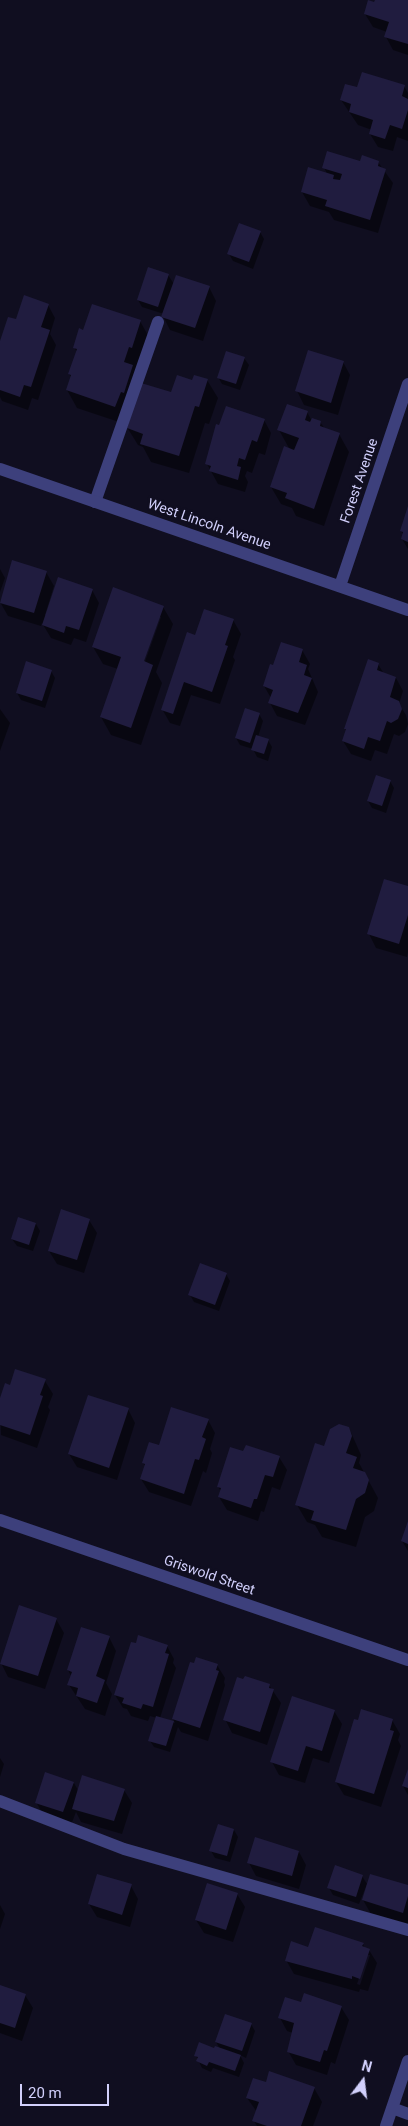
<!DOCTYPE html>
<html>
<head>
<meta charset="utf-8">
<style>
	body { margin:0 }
	#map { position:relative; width:408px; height:2126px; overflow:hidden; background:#100e20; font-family:Roboto,sans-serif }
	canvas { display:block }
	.north { position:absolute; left:338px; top:2056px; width:50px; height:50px; -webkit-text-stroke:4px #100e20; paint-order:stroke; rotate:15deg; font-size:14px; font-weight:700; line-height:20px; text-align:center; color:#d2d0fc }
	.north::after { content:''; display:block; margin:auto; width:18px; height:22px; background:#d2d0fc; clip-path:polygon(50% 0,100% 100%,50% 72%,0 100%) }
	.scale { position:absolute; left:20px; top:2084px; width:89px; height:22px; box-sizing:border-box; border:2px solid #d2d0fc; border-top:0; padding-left:6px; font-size:15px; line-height:18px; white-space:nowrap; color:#d2d0fc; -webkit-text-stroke:4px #100e20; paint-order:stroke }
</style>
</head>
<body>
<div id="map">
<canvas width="408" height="2126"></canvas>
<div class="north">N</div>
<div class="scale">20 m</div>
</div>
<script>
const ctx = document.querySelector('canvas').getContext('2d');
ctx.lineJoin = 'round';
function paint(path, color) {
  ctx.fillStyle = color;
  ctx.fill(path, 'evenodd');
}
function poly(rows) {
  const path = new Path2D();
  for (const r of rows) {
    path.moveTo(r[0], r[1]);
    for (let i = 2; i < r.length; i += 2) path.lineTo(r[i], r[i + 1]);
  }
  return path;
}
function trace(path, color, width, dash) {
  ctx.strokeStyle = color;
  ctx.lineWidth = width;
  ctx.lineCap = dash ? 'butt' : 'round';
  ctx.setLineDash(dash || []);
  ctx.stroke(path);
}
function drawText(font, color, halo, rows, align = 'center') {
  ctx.font = font + ' Roboto,sans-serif';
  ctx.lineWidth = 5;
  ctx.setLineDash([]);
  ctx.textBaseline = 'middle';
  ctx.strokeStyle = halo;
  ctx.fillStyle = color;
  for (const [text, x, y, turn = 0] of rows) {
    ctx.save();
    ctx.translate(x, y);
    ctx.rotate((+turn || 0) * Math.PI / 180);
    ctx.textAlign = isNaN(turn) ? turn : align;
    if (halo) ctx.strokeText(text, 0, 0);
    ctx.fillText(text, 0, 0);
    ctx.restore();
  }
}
paint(poly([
	[376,0,408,0,408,55,393,50,386,37,387,32,373,27,365,14],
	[404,86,408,93,408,141,397,137,393,151,378,147,370,134,372,130,358,125,341,100,357,89],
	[378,162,393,183,378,233,334,220,329,212,310,206,302,192,327,174,324,167],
	[260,232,264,239,253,269,233,261,229,254],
	[168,275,174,284,209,287,216,301,203,341,170,330,163,316,164,314,142,307,138,300],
	[48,305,55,318,50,334,56,345,38,400,32,398,28,410,2,401,0,397,0,345,16,321],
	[140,321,150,339,143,385,172,394,193,381,207,380,218,398,209,424,205,423,189,473,151,462,143,447,138,445,125,424,77,408,67,390,71,377,69,374,77,352,74,347,84,331],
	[244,358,249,365,240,390,222,384,218,377],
	[343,362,350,375,338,415,304,405,297,391],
	[307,412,312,421,320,422,325,429,339,434,349,452,324,526,296,516,292,508,281,504,271,487,290,450,279,430],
	[264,420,271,433,265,455,259,453,252,473,247,471,245,476,248,482,245,492,218,484,207,464],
	[408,509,408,549,402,539,403,535,401,530],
	[0,569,5,578,0,592],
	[46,572,54,586,45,615,47,616,92,590,99,603,86,642,74,638,71,645,51,638,42,623,41,626,8,616,0,602],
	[163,607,173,624,156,672,162,683,141,745,111,735,101,717,118,669,103,664,93,647],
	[158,617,161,617,143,667,140,667],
	[233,620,241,634,233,657,235,660,220,704,191,695,180,726,170,723,162,709,196,636],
	[302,650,310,664,308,669,318,692,305,725,277,716,270,703,271,698,264,686,274,666],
	[378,664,384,674,396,678,403,691,399,704,406,715,408,724,405,732,399,736,394,734,387,754,375,750,371,761,351,754,343,741,346,731,345,728],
	[51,671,55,678,45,708,21,700,17,693],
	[0,709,10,723,0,751],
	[259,714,263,721,258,737,268,740,272,747,268,761,257,757,253,749,240,745,236,738],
	[390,781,394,788,386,813,372,808,368,801],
	[408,887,408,952,407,957,376,948,369,934],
	[89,1220,97,1233,84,1273,57,1264,49,1251],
	[36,1224,40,1231,33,1251,17,1246,12,1239],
	[226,1274,230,1281,219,1311,194,1302,190,1295],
	[45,1381,53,1394,48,1407,50,1410,37,1448,1,1435,0,1401,11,1386],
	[128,1409,135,1423,117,1480,77,1467,69,1454],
	[208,1420,215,1433,210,1449,212,1453,206,1473,203,1471,191,1506,149,1492,141,1479,145,1466,143,1463,160,1446],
	[349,1428,361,1455,359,1463,378,1498,374,1511,365,1517,356,1547,322,1537,315,1525,307,1522,297,1505,325,1448],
	[244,1453,279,1457,287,1470,280,1490,272,1487,264,1512,261,1511,258,1521,227,1510,219,1497,221,1491,218,1487],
	[408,1523,408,1551,402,1541],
	[56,1619,64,1633,45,1689,8,1677,1,1663],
	[109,1637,116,1651,106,1683,112,1694,105,1716,85,1709,69,1685,71,1676,68,1670],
	[167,1646,174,1659,173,1663,176,1668,160,1718,175,1723,173,1719,217,1665,225,1678,224,1682,225,1685,208,1741,181,1732,178,1727,170,1752,154,1747,150,1741,157,1718,150,1716,148,1721,131,1716,127,1709,123,1708,115,1695],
	[269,1685,281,1703,267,1745,232,1733,225,1719],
	[334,1711,342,1724,329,1763,313,1758,305,1783,279,1775,272,1762],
	[392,1720,400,1734,398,1740,401,1746,381,1807,344,1795,336,1782],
	[0,1758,4,1764,0,1777],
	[408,1772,408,1795,403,1786],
	[74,1783,79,1792,124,1790,132,1803,122,1834,81,1822,76,1812,71,1825,44,1816,36,1802],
	[234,1830,238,1837,230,1862,215,1858,211,1851],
	[299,1852,306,1865,299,1889,256,1876,249,1863],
	[362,1876,367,1884,359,1904,333,1895,329,1888],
	[131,1886,138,1899,130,1927,97,1917,89,1904],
	[408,1887,408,1925,371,1914,363,1900],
	[237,1894,245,1907,233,1942,204,1933,196,1920],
	[0,1905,5,1914,0,1929],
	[363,1944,365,1949,369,1950,377,1963,368,1991,360,1989,359,1992,294,1974,286,1960,309,1948],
	[367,1955,370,1955,360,1985,357,1984],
	[0,1987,25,1995,33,2008,22,2041,0,2033],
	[302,2004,341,2007,349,2020,335,2064,331,2062,327,2075,296,2065,288,2051,293,2033,287,2031,280,2018],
	[251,2024,255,2031,246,2058,240,2055,244,2063,239,2077,213,2068,211,2072,202,2068,196,2056,220,2049,216,2042],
	[266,2084,314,2088,322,2102,313,2126,257,2126,254,2121,257,2112,247,2098]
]), '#0007');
paint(poly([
	[368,0,374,2,375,0,408,0,408,44,384,37,389,22,364,14],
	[362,72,405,85,402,96,408,99,408,110,402,129,390,125,385,139,369,134,373,120,349,112,351,104,340,100,345,84,357,87],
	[327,151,360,161,362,155,379,161,378,166,386,169,370,220,325,206,327,200,301,192,308,167,334,175,333,179,340,180,342,174,322,168],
	[239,223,261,231,249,262,227,254],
	[148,267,169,274,158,307,137,300],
	[176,275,210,286,195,328,161,317],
	[24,295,49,304,41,327,50,330,31,387,24,385,20,397,0,390,0,341,8,317,16,319],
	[92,304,141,320,132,348,129,347,124,362,133,365,124,393,121,392,115,407,66,390,71,375,68,374,77,349,73,348,79,328,83,330],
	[308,350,344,361,331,403,295,391],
	[226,351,245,357,236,384,217,378],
	[177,375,192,380,194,375,208,379,199,407,195,406,179,456,140,444,143,434,127,428,141,383,171,392],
	[287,404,308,411,305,420,310,422,312,418,321,421,320,426,340,433,314,509,285,498,287,493,270,487,284,446,294,450,299,438,277,430],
	[226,406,265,419,257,442,252,440,245,460,239,458,237,466,241,467,238,480,209,471,211,466,205,464,216,424,219,425],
	[408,506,408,542,401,539,403,532,400,531],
	[12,560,47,571,34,613,0,603],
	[58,577,93,589,79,630,66,626,64,633,42,625],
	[113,587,164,606,144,661,153,665,131,728,100,717,121,657,92,647],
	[204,609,234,619,225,645,228,646,212,692,184,682,173,714,161,710,187,632,195,635],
	[281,642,303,649,299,662,307,665,304,675,312,678,298,713,268,703,273,690,263,686,270,664,273,665],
	[368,659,379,663,377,670,396,677,390,697,399,701,402,709,398,719,391,723,387,721,380,741,368,737,364,749,342,741,346,729,344,729],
	[26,661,52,670,42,701,16,693],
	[245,708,260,713,250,743,235,738],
	[256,735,269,739,264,754,251,750],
	[376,775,391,780,382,806,367,801],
	[384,879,408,886,408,915,399,944,367,934],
	[61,1209,90,1219,77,1260,48,1251],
	[18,1217,36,1223,29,1245,11,1239],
	[200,1263,227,1273,215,1305,188,1295],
	[15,1369,46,1379,40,1395,43,1396,30,1435,0,1425,0,1398,5,1383,10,1385],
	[88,1395,129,1408,109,1468,68,1454],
	[171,1407,209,1419,202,1437,206,1439,199,1460,195,1459,184,1494,140,1479,145,1464,142,1463,149,1442,159,1445],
	[339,1424,349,1427,352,1436,346,1453,357,1457,353,1468,365,1472,369,1480,365,1493,356,1499,346,1530,311,1520,314,1511,295,1505,315,1443,324,1446,330,1429],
	[246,1445,280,1456,273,1477,265,1475,257,1499,254,1499,251,1508,218,1497,221,1488,217,1487,230,1447,243,1451],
	[408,1521,408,1544,401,1541],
	[19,1605,57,1618,38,1676,0,1664],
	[81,1627,110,1636,96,1676,105,1680,97,1703,76,1696,78,1688,67,1685,72,1672,67,1670],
	[138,1635,168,1645,165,1653,169,1654,153,1707,143,1704,141,1709,122,1703,124,1698,114,1695,131,1642,136,1643],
	[196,1657,218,1664,216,1670,219,1671,200,1728,172,1719,190,1662,194,1663],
	[245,1676,270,1684,269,1688,274,1689,260,1732,223,1720,237,1677,243,1679],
	[292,1696,335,1710,322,1751,306,1746,298,1771,270,1762],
	[361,1709,393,1719,390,1730,394,1731,374,1794,335,1782,354,1719,358,1720],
	[156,1716,174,1721,166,1746,148,1741],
	[408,1769,408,1788,402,1786],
	[45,1772,74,1782,63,1812,35,1803],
	[82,1775,125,1789,114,1821,72,1809],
	[218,1824,234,1829,227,1856,209,1851],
	[255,1837,299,1851,292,1876,247,1863],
	[335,1865,363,1875,356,1897,327,1888],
	[97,1874,132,1884,122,1915,88,1904],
	[370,1874,408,1885,408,1896,403,1913,362,1900],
	[207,1883,238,1893,226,1930,195,1920],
	[315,1927,364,1943,362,1946,370,1949,360,1979,352,1976,352,1979,285,1961,291,1941,308,1947],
	[0,1985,26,1994,15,2028,0,2023],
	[304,1993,342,2006,327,2051,324,2050,320,2062,287,2052,294,2023,278,2018,285,1997,301,2002],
	[225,2014,252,2023,242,2051,215,2042],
	[199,2042,214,2048,215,2046,241,2055,235,2071,209,2062,207,2066,196,2061,198,2057,194,2056],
	[269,2071,315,2087,301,2126,267,2126,252,2121,259,2102,246,2098,253,2078,266,2082]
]), '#201c3f');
trace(poly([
	[95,502,158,322],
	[0,1801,124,1849,408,1930]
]), '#3d407c', 12);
trace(poly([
	[0,469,408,610],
	[340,586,408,384],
	[0,1520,408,1660],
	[392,2108,408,2114],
	[386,2126,408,2061]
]), '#3d407c', 12);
drawText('14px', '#d2d0fc', '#100e20', [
	["Forest Avenue",360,481,-71],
	["West Lincoln Avenue",209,525,19],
	["Griswold Street",209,1576,19]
]);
</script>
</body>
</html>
